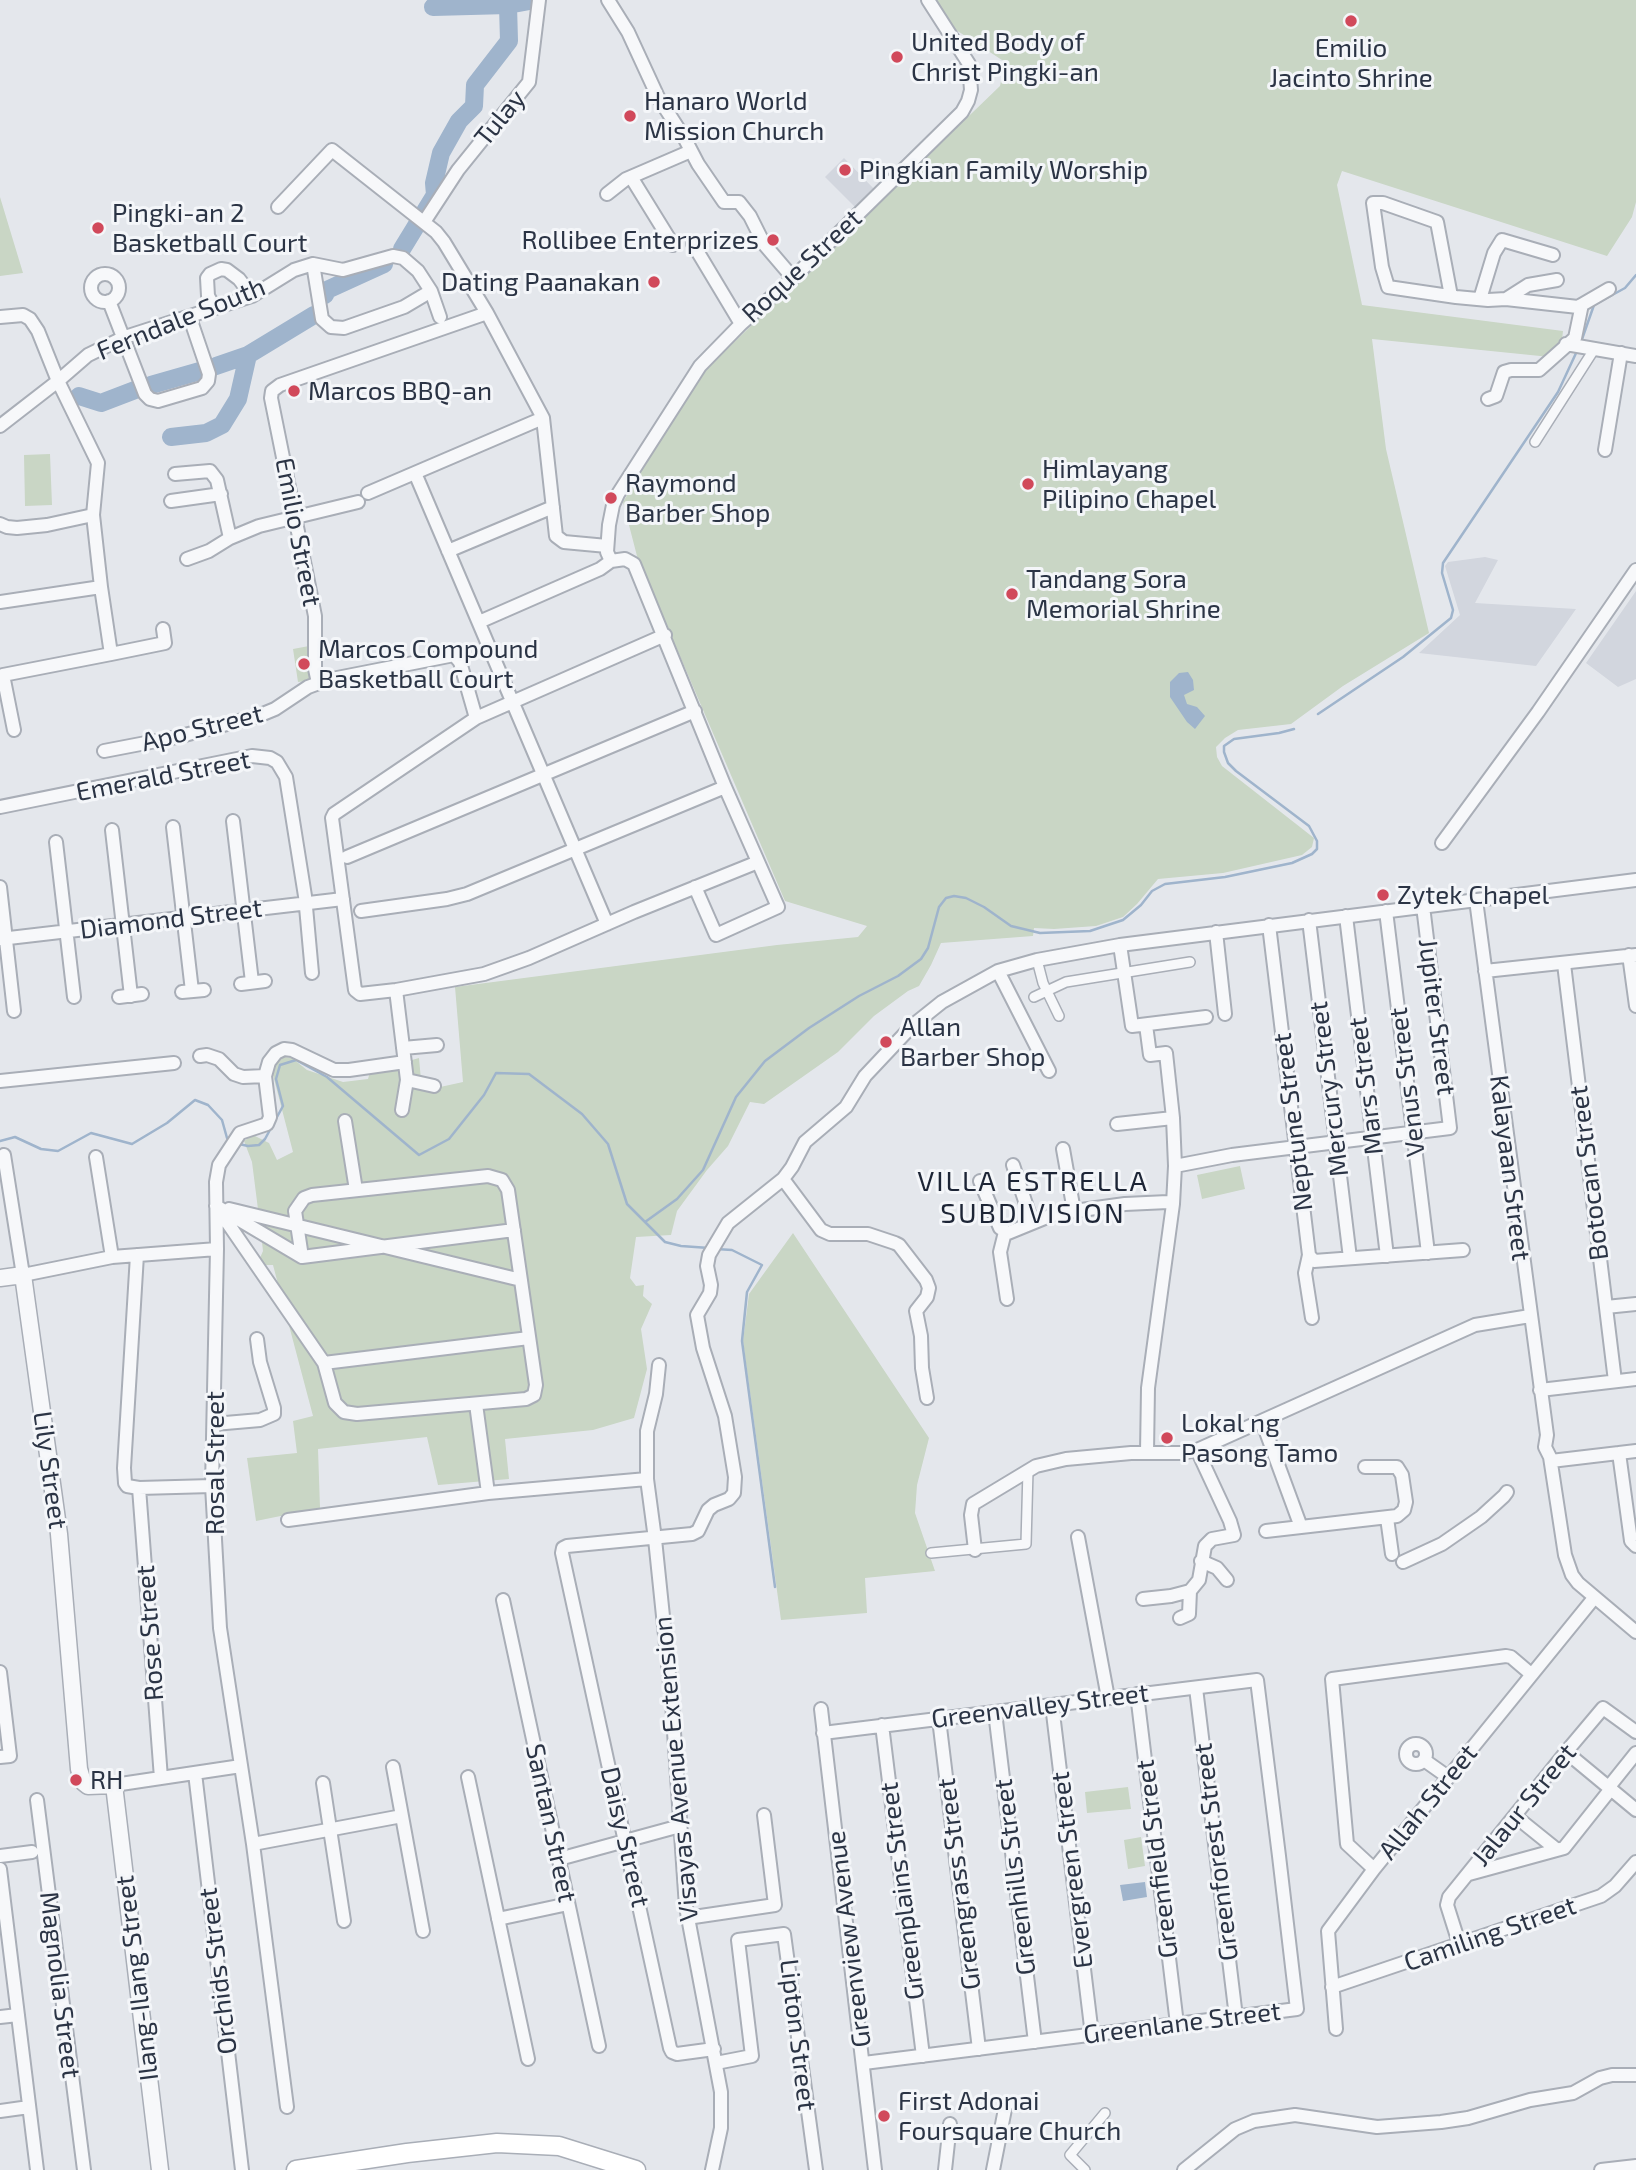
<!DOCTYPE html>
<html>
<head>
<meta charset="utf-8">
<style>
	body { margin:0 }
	canvas { display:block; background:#e4e7ec }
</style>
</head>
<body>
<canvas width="1636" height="2170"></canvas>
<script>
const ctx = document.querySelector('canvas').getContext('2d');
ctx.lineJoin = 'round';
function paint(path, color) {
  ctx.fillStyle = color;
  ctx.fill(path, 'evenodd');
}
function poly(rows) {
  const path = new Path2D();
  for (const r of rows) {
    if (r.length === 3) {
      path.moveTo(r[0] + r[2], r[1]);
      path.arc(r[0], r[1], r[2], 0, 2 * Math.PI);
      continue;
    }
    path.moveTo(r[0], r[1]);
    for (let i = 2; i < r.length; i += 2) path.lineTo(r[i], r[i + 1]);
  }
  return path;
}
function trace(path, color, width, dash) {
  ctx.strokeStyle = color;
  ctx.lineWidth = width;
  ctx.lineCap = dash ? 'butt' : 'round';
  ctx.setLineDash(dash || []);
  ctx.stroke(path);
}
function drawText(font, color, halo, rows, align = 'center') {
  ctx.font = font + ' "Exo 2",sans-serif';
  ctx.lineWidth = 6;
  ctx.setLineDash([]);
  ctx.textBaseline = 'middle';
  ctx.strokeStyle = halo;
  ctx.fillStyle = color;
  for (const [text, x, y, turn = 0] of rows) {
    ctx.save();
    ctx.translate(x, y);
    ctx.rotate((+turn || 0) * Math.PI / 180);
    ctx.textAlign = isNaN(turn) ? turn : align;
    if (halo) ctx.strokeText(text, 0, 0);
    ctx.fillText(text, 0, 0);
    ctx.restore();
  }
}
paint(poly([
	[844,158,876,191,857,209,825,177],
	[1485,557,1498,560,1475,603,1576,609,1536,666,1419,653,1460,615,1445,566,1448,562],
	[1636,591,1636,679,1618,687,1586,663]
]), '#d2d6de');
paint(poly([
	[937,0,1636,0,1636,202,1632,217,1607,256,1342,171,1337,185,1362,305,1563,331,1560,358,1372,339,1386,449,1429,633,1343,686,1291,724,1238,730,1225,738,1216,747,1217,757,1222,766,1314,838,1312,847,1302,855,1223,873,1158,879,1137,904,1123,917,1096,926,1054,929,1034,928,1033,936,941,943,931,965,919,986,908,991,874,1016,838,1052,764,1104,750,1102,728,1146,707,1170,677,1211,671,1235,636,1237,630,1278,636,1286,644,1285,643,1296,652,1304,641,1329,647,1369,634,1418,593,1430,505,1439,509,1479,438,1485,427,1437,318,1449,320,1508,256,1521,247,1458,297,1453,293,1421,313,1416,273,1265,257,1265,263,1251,260,1225,252,1162,244,1141,253,1135,269,1143,277,1160,293,1152,273,1075,277,1063,284,1057,292,1058,307,1070,343,1082,368,1079,370,1072,419,1058,422,1091,463,1082,455,987,777,945,858,937,867,926,785,901,637,556,623,502,698,377,1000,86,1005,62,953,28],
	[0,197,23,273,0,276],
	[50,454,52,505,25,506,24,455],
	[309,646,315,680,298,682,293,649],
	[1240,1166,1245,1189,1202,1199,1197,1175],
	[793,1233,929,1438,917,1485,915,1513,935,1571,865,1578,867,1613,781,1620,743,1341,749,1294],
	[1128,1787,1131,1809,1087,1813,1085,1792],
	[1141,1837,1145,1866,1128,1869,1124,1840]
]), '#c9d6c5');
paint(poly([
	[1188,672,1193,680,1194,690,1184,695,1187,704,1197,707,1205,716,1195,729,1187,722,1170,697,1170,682,1179,673],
	[1145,1882,1147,1897,1123,1901,1120,1885]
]), '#9fb4cc');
trace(poly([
	[1581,342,1594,305,1625,288,1636,275],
	[1318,714,1403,657,1451,618,1453,610,1442,573,1443,563,1558,392,1577,351],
	[0,1141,15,1137,41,1149,58,1151,91,1133,132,1144,167,1123,195,1100,208,1105,222,1120,227,1138,230,1139],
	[239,1144,248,1146,259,1145,265,1139,283,1106,276,1079,280,1065,296,1060,327,1077,419,1155,449,1139,484,1095,496,1073,529,1074,582,1114,608,1144,627,1204,665,1242,681,1246,709,1248],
	[645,1222,677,1199,703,1170,736,1097,765,1061,809,1028,859,996,898,976,921,959,928,948,939,907,946,898,954,896,966,898,984,907,1011,926,1040,933,1090,931,1123,920,1141,905,1152,891,1165,884,1225,877,1292,863,1312,854,1317,849,1317,841,1309,826,1236,771,1228,763,1224,752,1224,746,1234,739,1279,733,1294,729],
	[716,1249,732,1250,762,1265,747,1292,742,1341,775,1587]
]), '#9fb4cc', 2.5);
trace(poly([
	[508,5,535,0],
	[402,249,435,195,434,183,441,153,459,121,474,106,475,85,509,41,508,5,433,7],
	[325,295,327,290,384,264],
	[216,366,248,355,314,315],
	[151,385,200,371],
	[79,396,101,403,135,390],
	[171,437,206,433,222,425,238,399,248,355]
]), '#9fb4cc', 18);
const pedestrian = poly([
	[1535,442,1595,348],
	[1037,960,1043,983,1059,1016],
	[1034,997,1066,982,1190,962],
	[931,1553,1026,1544,1028,1470],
	[1085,2170,1070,2155,1105,2113]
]);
const minor = poly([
	[608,0,628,32,658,97,685,139,698,164,724,202,739,202,750,216,764,244,793,278],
	[631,177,673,245],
	[607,194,626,179,691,151],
	[278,207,332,150,436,232,444,242,487,313,543,418,556,536,564,542,607,546],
	[424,222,458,170,529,82,539,0],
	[693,244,741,324],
	[313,264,322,319,331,327,344,328,404,307,431,291],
	[105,288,14],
	[1451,296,1437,222,1383,203,1373,203,1382,267,1388,287,1456,297,1488,300,1506,299,1578,307,1581,309,1575,338,1539,370,1511,370,1504,372,1496,396,1488,399],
	[1480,299,1494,253,1502,240,1553,255],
	[1506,299,1528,285,1557,280],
	[109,301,145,394,150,399,158,401,202,388,208,381,209,374,190,318],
	[1578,307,1609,289],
	[215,308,208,296,207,278,210,274,221,269,227,270,239,279,252,296],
	[0,317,23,315,30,319,38,331,58,381,0,426],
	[1566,344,1636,356],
	[1605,450,1621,353],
	[415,473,607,924],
	[175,474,210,471,217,480,230,538],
	[368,493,543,418],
	[171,501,221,494],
	[0,524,7,527,17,528,47,525,93,515,98,463,58,381,88,355,125,337,252,296,294,270,313,264,343,270,393,256,403,258,418,271,431,291,440,317],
	[448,551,553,507],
	[187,559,209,551,230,538,259,526,358,502],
	[611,561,607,552,609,525,613,505,618,494,700,366,741,324,793,278,962,112,968,101,971,90,969,64,928,0],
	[0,602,101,587,93,515],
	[479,622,600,569,611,561,625,559,634,564,725,787,778,907,716,935,695,887],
	[665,635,476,718,334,814,332,818,355,990,360,994,396,990,484,974,529,958,634,912,758,862],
	[111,654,165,643,163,629],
	[318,683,315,669,315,616,271,398,272,391,280,385,487,313],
	[14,730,3,675,111,654,101,587],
	[104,751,177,737,258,716,275,709,308,687,327,680,454,655,460,662,476,718],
	[0,807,252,756,270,758,277,762,286,777,305,896,312,973],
	[233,821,252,982],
	[173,827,192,991],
	[112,830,131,996],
	[56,842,74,997],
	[1442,843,1538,712,1636,570],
	[347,857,695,711],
	[0,887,14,1011],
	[1476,900,1547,1435,1545,1447,1550,1457,1565,1555,1572,1575,1578,1583,1636,1632],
	[361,911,447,899,467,894,725,787],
	[1386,911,1428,1253],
	[1346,916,1387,1256],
	[1309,920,1350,1258],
	[1269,925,1309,1255,1305,1273,1312,1318],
	[1216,932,1225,1014],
	[0,939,343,899],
	[1120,945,1132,1026,1206,1017],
	[1629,955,1636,1006],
	[1564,964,1615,1381],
	[998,971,1049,1071],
	[1485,971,1636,955],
	[241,984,265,981],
	[396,990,407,1080,402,1110],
	[182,992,204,990],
	[119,997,142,994],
	[1146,1025,1150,1055,1166,1053,1173,1118,1175,1166,1173,1204,1148,1388,1147,1452],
	[403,1048,437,1045],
	[200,1056,207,1055,219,1059,234,1074,243,1077,265,1076],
	[407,1080,434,1086],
	[0,1081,174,1063],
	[345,1121,356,1190],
	[1117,1124,1173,1118],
	[1063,1149,1074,1211],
	[4,1155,23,1275,112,1257,217,1249],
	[96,1157,112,1257],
	[1013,1165,1032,1222],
	[1175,1166,1232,1155,1450,1128,1423,906],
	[488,1176,502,1180,508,1190,536,1385,534,1395,526,1399,357,1414,344,1412,335,1403,324,1363,216,1206,302,1257,295,1211,304,1198,312,1195,488,1176],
	[783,1179,821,1230,830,1234,868,1234,895,1243,899,1245,926,1280,929,1288,927,1297,916,1311,921,1336,922,1368,927,1398],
	[980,1181,1000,1228,1008,1233,1052,1215,1074,1211,1125,1204,1168,1202,1173,1204],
	[229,1209,521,1280],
	[1005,1232,1000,1252,1007,1299],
	[137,1255,124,1468,125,1483,127,1486,139,1488,212,1486],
	[1309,1255,1314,1261,1463,1250],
	[302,1257,514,1230],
	[1606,1307,1636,1304],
	[324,1363,529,1338],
	[659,1365,656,1394,647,1431,647,1479,655,1539,672,1703,686,1907,721,2092,721,2128,712,2170],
	[1540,1390,1636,1379],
	[476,1404,488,1493],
	[1262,1421,1301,1527],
	[214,1424,260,1420,274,1414,274,1408,260,1362,257,1339],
	[1619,1453,1631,1541,1636,1546],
	[1551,1461,1636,1451],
	[139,1488,161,1778],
	[1387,1518,1392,1554],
	[288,1520,488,1493,647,1479],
	[1266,1531,1397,1516,1404,1510,1406,1502,1402,1475,1397,1467,1365,1467],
	[1078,1537,1108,1698],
	[975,1550,971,1515,973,1504,1036,1466,1066,1459,1131,1453,1182,1453,1197,1450,1475,1325,1530,1316],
	[1201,1561,1217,1568,1227,1580],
	[1403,1562,1442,1544,1481,1517,1504,1496,1507,1492],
	[1143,1599,1171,1596,1190,1591,1199,1580,1205,1546,1212,1539,1234,1535,1230,1521,1197,1450],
	[503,1600,599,2046],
	[1180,1618,1189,1614,1190,1591],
	[0,1672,10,1756,0,1757],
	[1196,1688,1236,2017],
	[1137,1694,1177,2024],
	[1052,1705,1092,2035],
	[821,1709,875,2170],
	[995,1712,1035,2042],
	[939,1719,979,2049],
	[882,1725,923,2056],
	[823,1733,1257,1680,1279,1856,1297,2009,864,2063],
	[1416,1754,10],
	[1566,1752,1636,1810],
	[1424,1760,1448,1777],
	[393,1767,423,1931],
	[195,1773,242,2170],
	[468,1777,528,2059],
	[323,1783,344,1921],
	[114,1785,241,1766],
	[1608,1788,1636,1753],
	[37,1800,84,2170],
	[1515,1816,1556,1849],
	[253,1844,402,1816],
	[0,1856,32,1852],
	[559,1859,680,1826],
	[0,1869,37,2170],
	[1374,1869,1347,1844,1332,1679,1506,1656,1511,1657,1531,1674],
	[1469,1874,1564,1848,1610,1790],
	[687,1918,775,1905,764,1815],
	[498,1919,568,1904],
	[1459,1943,1447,1905,1449,1897,1566,1752,1603,1708,1636,1732],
	[1332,1987,1601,1896,1615,1886,1636,1862],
	[0,2017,18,2015],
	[1336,2029,1328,1931,1374,1869,1594,1598],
	[714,2049,677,2054,672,2052,670,2048,562,1553,563,1548,567,1546,692,1534,698,1531,708,1510,714,1505,729,1499,734,1493,735,1477,725,1416,703,1348,697,1315,710,1293,711,1285,707,1266,709,1255,728,1223,783,1179,792,1167,805,1142,846,1107,865,1076,912,1026,942,1002,998,971,1037,960,1120,945,1636,880],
	[716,2063,752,2056,738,1940,784,1934,816,2170],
	[287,2107,253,1844,220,1628,212,1486,217,1249,216,1182,219,1165,240,1133,267,1124,270,1117,265,1076,269,1062,276,1053,284,1049,292,1050,334,1070,349,1070,405,1062],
	[0,2111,29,2107],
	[945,2170,950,2124],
	[993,2170,1006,2104,1009,2103],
	[1184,2170,1235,2129,1254,2121,1295,2115,1377,2127,1441,2122,1468,2118,1530,2100,1573,2093,1600,2078,1612,2075,1636,2075],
	[1601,2170,1636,2166]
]);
const tertiary = poly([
	[0,1278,23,1275,59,1534,79,1769,83,1782,88,1786,114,1785,160,2170]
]);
const secondary = poly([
	[296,2170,407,2153,497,2143,559,2146,636,2170]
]);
trace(pedestrian, '#a9aeb7', 12);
trace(minor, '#a9aeb7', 16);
trace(tertiary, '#a9aeb7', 19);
trace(secondary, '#a9aeb7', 21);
trace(pedestrian, '#f7f8fa', 9);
trace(minor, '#f7f8fa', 12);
trace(tertiary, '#f7f8fa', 16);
trace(secondary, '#fff', 18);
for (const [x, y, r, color] of [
	[1351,21,7,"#d1495b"],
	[897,57,7,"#d1495b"],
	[630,116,7,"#d1495b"],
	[845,170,7,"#d1495b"],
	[98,228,7,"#d1495b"],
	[773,240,7,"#d1495b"],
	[654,282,7,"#d1495b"],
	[294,391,7,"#d1495b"],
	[1028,484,7,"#d1495b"],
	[611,498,7,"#d1495b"],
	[1012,594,7,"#d1495b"],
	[304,664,7,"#d1495b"],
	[1383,895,7,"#d1495b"],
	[886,1042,7,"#d1495b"],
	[1167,1438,7,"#d1495b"],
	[76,1780,7,"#d1495b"],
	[884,2116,7,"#d1495b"]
]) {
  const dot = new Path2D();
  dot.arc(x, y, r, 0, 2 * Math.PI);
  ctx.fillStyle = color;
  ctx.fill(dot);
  trace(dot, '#f4f6f9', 2.5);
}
drawText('26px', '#2b3445', '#f4f6f9', [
	["United Body of",911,42],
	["Christ Pingki-an",911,72],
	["Emilio",1351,48,"center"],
	["Jacinto Shrine",1351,78,"center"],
	["Hanaro World",644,101],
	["Mission Church",644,131],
	["Pingkian Family Worship",859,170],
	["Pingki-an 2",112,213],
	["Basketball Court",112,243],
	["Rollibee Enterprizes",759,240,"right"],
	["Dating Paanakan",640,282,"right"],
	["Marcos BBQ-an",308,391],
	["Himlayang",1042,469],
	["Pilipino Chapel",1042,499],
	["Raymond",625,483],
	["Barber Shop",625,513],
	["Tandang Sora",1026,579],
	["Memorial Shrine",1026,609],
	["Marcos Compound",318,649],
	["Basketball Court",318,679],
	["Zytek Chapel",1397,895],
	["Allan",900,1027],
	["Barber Shop",900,1057],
	["Lokal ng",1181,1423],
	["Pasong Tamo",1181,1453],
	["RH",90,1780],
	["First Adonai",898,2101],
	["Foursquare Church",898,2131]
], 'left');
drawText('26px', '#2b3445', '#f4f6f9', [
	["Tulay",500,118,-51],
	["Roque Street",802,266,-43],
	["Ferndale South",181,319,-22],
	["Emilio Street",298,532,79],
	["Apo Street",202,728,-14],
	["Emerald Street",163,776,-11],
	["Diamond Street",171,919,-7],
	["Jupiter Street",1437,1017,83],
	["Venus Street",1407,1082,-97],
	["Mars Street",1366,1086,-97],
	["Mercury Street",1329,1089,-97],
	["Neptune Street",1293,1122,-97],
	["Kalayaan Street",1510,1168,83],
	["Botocan Street",1589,1173,-97],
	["Rosal Street",215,1463,-90],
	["Lily Street",50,1470,82],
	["Rose Street",150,1633,-94],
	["Greenvalley Street",1040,1706,-7],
	["Visayas Avenue Extension",676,1769,-95],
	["Allah Street",1428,1802,-51],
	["Jalaur Street",1524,1805,-51],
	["Santan Street",551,1823,78],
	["Daisy Street",625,1837,77],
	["Greenforest Street",1216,1852,-97],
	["Greenfield Street",1157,1859,-97],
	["Evergreen Street",1072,1870,-97],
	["Greenhills Street",1015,1877,-97],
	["Greengrass Street",959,1884,-97],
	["Greenplains Street",902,1891,-97],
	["Camiling Street",1490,1934,-19],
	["Greenview Avenue",849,1939,-97],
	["Orchids Street",218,1971,-97],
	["Ilang-Ilang Street",137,1978,-97],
	["Magnolia Street",60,1985,83],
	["Greenlane Street",1182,2023,-7],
	["Lipton Street",798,2035,83]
]);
ctx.letterSpacing = '2px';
drawText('28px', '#1d2536', '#f4f6f9', [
	["VILLA ESTRELLA",1033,1182],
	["SUBDIVISION",1033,1214]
]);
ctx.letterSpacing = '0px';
</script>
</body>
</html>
